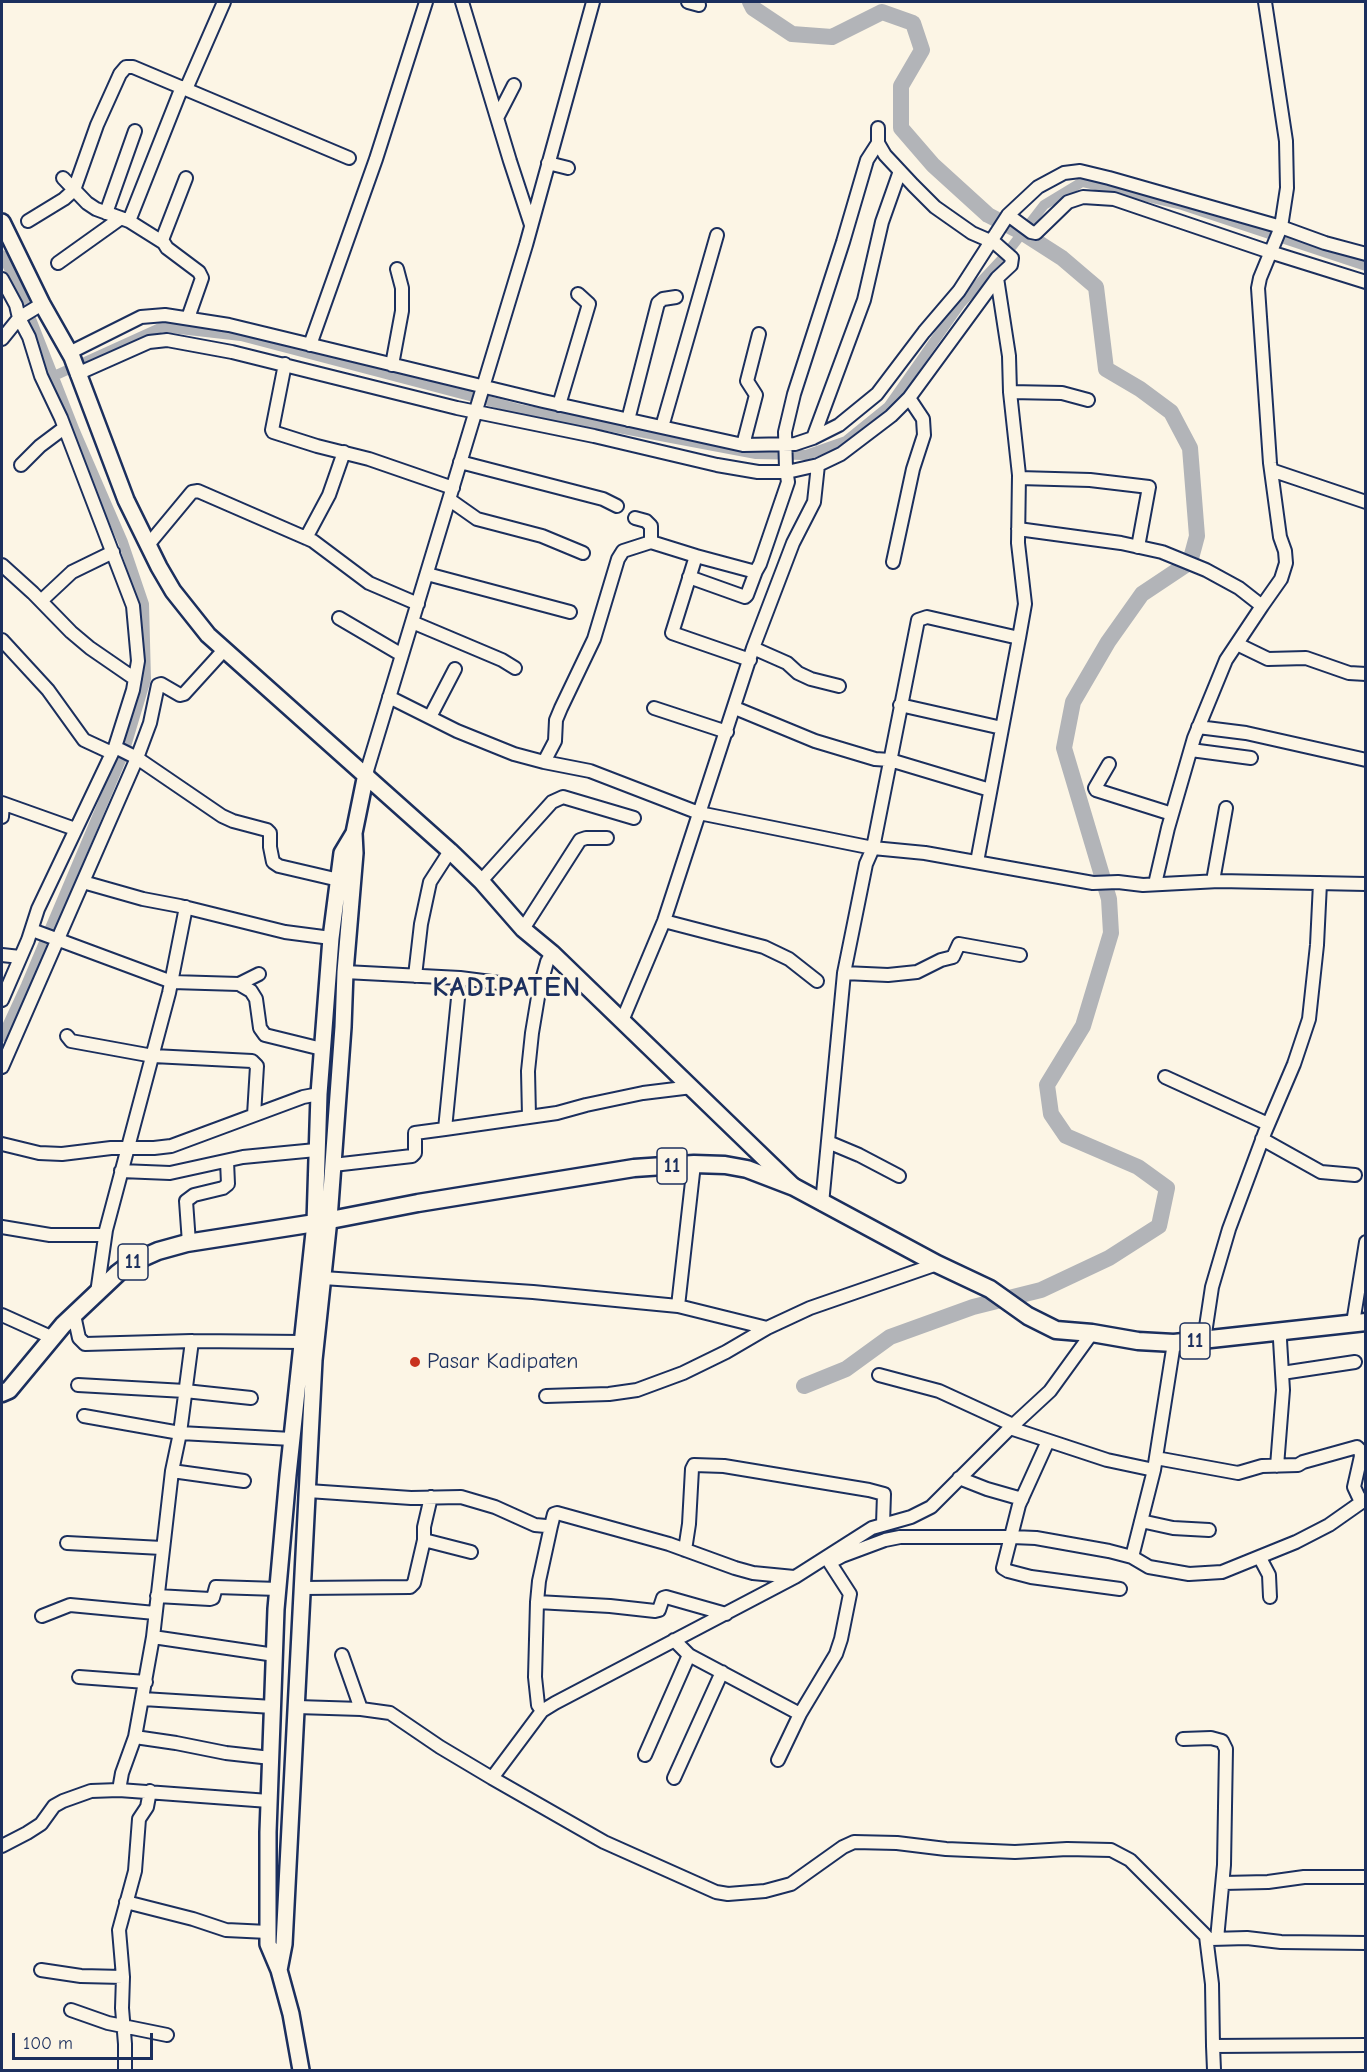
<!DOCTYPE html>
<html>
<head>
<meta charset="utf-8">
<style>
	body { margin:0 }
	#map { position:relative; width:1367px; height:2072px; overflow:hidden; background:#fcf5e5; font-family:"Comic Neue",sans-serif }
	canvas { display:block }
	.frame { position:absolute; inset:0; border:3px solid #1b2f5e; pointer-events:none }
	.scale { position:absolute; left:12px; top:2033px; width:141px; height:27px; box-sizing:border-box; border:3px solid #1b2f5e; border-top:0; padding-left:8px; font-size:18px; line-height:21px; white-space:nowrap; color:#1b2f5e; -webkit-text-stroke:4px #fcf5e5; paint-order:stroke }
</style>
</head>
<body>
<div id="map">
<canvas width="1367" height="2072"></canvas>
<div class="frame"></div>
<div class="scale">100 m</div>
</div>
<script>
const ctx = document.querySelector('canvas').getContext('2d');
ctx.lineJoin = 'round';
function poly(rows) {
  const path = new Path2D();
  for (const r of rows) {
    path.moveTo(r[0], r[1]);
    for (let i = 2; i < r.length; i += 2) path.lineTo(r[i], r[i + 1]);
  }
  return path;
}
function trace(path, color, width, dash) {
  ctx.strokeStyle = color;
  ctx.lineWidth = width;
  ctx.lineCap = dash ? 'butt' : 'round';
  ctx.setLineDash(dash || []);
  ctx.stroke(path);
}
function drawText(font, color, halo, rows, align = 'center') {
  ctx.font = font + ' "Comic Neue",sans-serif';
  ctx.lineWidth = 6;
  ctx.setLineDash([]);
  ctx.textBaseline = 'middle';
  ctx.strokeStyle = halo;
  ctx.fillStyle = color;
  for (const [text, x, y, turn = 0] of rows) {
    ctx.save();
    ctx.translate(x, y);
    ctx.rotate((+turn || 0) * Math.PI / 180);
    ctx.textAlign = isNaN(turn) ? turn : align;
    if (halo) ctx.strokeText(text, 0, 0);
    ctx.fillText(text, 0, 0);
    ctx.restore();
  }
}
trace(poly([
	[2,255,19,288,75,431,123,542,144,604,146,679,124,753,26,985,2,1037],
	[54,376,162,327,241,336,523,410,756,454,806,455,846,441,888,407,961,303,1003,258,1044,205,1082,182,1182,205,1366,266]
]), '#b2b4b8', 10);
trace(poly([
	[750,2,753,8,792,34,832,37,882,12,913,23,922,50,901,86,901,128,933,165,988,215,1023,233,1062,258,1096,287,1106,369,1140,389,1171,412,1190,448,1197,536,1190,562,1142,594,1108,642,1073,702,1064,748,1109,899,1111,933,1083,1026,1047,1085,1051,1114,1066,1136,1138,1167,1167,1188,1159,1226,1109,1258,1041,1290,973,1307,890,1337,846,1369,804,1386]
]), '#b2b4b8', 16);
const minor = poly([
	[462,2,510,161,531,225],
	[688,2,699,5],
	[186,89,224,2],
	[497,118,514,85],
	[548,163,568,168],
	[63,178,87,203,96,209,129,221,164,243],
	[186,178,162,240,167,248,199,272,202,278,188,318],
	[106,213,135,131],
	[1008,215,1031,232,1036,233,1068,202,1083,197,1114,199,1270,252,1366,282],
	[28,221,64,199,74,190,97,125,120,74,126,67,133,67,349,158],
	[129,221,182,87],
	[58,263,121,218],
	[2,279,16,305,19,318,29,337,41,376,61,418,133,606,138,661,133,690,115,747,38,909,28,940,2,1000],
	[2,339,19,318,42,304],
	[310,345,376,159,426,2],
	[69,353,141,317,165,315,229,325,543,401,743,445,795,444,813,438,839,425,877,394,924,332,959,291,1008,215,1038,187,1064,173,1080,171,1109,178,1281,227,1325,243,1366,254],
	[285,364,272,430,273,432,317,446,369,459,453,488],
	[392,365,402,311,402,288,397,269],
	[77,374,149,342,167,340,232,352,457,408,594,436,717,465,758,472,787,472,818,465,841,454,891,416,909,398,997,278],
	[1010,392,1062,393,1088,400],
	[559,405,589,304,578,294],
	[628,420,658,303,663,299,676,297],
	[662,427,717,235],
	[813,438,864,300,882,222,900,171],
	[743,445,756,395,747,381,759,334],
	[460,462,603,499,617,506],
	[21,465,40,446,64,428],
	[1271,470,1366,502],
	[1019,478,1090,480,1149,487,1138,547],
	[450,500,477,519,542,536,583,553],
	[1018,529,1121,543,1162,552,1206,570,1239,588,1262,606,1226,660,1194,738,1168,828,1155,884],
	[306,538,329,495,344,452],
	[651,542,696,556,672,633,750,660],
	[148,545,192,492,198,491,313,541,369,583,418,604],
	[696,556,752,571,756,571,760,564,788,482,786,469,785,432,794,394,843,242,867,160,878,143],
	[893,562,913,469,924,435,923,419,909,398],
	[2,565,33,593,71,632,90,648,135,679],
	[427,574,570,612],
	[689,577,745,597,747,595,756,571],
	[41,601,72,572,113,552],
	[1262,606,1281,579,1286,563,1285,551,1280,537,1270,463,1258,288,1260,278,1281,227,1287,188,1286,141,1265,2],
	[339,618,402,655],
	[412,622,502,660,515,668],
	[2,640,48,690,84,740,112,753],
	[1237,644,1268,659,1306,658,1349,673,1366,674],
	[753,648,787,663,798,673,811,679,839,686],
	[389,697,457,731,514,754,544,762,590,771,699,813,873,848,925,853,1093,883,1118,882,1143,885,1219,881,1366,884],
	[900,705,1002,728],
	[654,708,727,732],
	[735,708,815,741,875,759,890,760,990,790],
	[430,717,455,669],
	[1198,727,1246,733,1366,760],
	[115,747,137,758,222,816,233,821,267,830,270,833,270,847,273,862,279,866,339,880],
	[1191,750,1251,758],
	[544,762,555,741,556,720,561,708,594,639,618,559,623,551,651,542,651,526,646,521,635,518],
	[1109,764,1095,788,1096,790,1172,814],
	[366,774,526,245,593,2],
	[2,803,75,829],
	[2,817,3,804],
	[977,862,1019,638],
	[481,881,552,802,563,797,634,818],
	[1213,881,1226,808],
	[83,882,143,899,180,906,285,932,331,938],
	[664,921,764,947,789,959,817,981],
	[523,929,580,840,586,838,607,838],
	[32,930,172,982,239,984,251,991,256,999,260,1028,265,1035,322,1049],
	[2,955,20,957],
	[345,972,460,978,445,1129,557,1113,586,1105,643,1093,692,1087],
	[844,973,888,975,917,972,941,960,953,957,959,944,1020,955],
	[415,976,421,924,430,882,450,851],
	[460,978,499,983],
	[239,984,259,974],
	[622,1021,664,921,753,648,793,543,814,502,818,465],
	[67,1036,71,1041,153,1056,252,1061,257,1066,254,1115],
	[2,1067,137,758,150,723,158,685,161,684,180,695,184,694,224,650],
	[1165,1077,1268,1124],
	[529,1116,528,1071,532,1033,539,991,547,962,552,953],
	[1262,1139,1321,1172,1355,1175],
	[828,1142,859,1155,899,1176],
	[2,1144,39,1153,62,1154,111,1148,154,1148,171,1146,303,1097,319,1094],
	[333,1165,412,1156,415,1153,415,1133,445,1129],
	[121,1171,170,1173,243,1157,316,1150],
	[822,1204,844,973,866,864,873,848,918,620,927,617,1019,638,1025,604,1018,543,1019,475,1010,392,1009,356,997,278,1011,265,1012,258,995,243,972,233,935,207,913,185,885,155,878,143,878,128],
	[2,1227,50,1235,105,1235],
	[189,1243,186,1201,194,1195,223,1188,228,1184,227,1161],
	[323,1278,533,1292,678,1306,767,1328,810,1308,937,1264],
	[97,1293,106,1230,169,993,186,907],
	[678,1306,694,1164],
	[2,1315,53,1338],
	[74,1315,79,1338,85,1344,192,1341,303,1342],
	[1353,1323,1366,1242],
	[1204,1340,1212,1287,1229,1229,1265,1132,1294,1064,1309,1019,1317,945,1320,883],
	[192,1341,180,1433,172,1471,153,1637,135,1737,122,1773,119,1790,269,1801],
	[1282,1373,1355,1362],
	[879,1375,939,1391,1013,1425],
	[78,1385,185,1391,251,1398],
	[546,1396,609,1394,637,1390,683,1373,726,1352,767,1328],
	[84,1416,180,1433,292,1439],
	[1010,1428,1107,1460,1154,1470],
	[1048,1441,1019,1505,1003,1568,1008,1571,1031,1577,1120,1589],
	[1156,1458,1238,1473,1262,1466,1298,1465,1303,1462,1357,1447,1360,1450,1361,1456,1354,1487,1361,1502],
	[1277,1466,1283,1390,1280,1340,1281,1332],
	[172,1471,244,1481],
	[959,1478,987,1489,1022,1499],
	[308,1491,411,1498,461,1497,495,1507,535,1525,546,1526,551,1526,554,1514,557,1513,669,1544,735,1568,753,1573,794,1577],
	[1141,1521,1173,1528,1209,1530],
	[424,1540,424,1527,431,1497],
	[67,1543,162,1548],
	[685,1550,689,1524,692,1469,694,1465,724,1466,869,1490,884,1494,883,1524],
	[1132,1557,1154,1470,1174,1343],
	[1260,1558,1269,1575,1270,1597],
	[831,1562,842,1556,885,1540,900,1537,1012,1537,1036,1538,1109,1551,1132,1557,1149,1567,1189,1574,1222,1572,1296,1542,1329,1525,1366,1499],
	[303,1588,410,1587,414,1583,424,1540,471,1552],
	[157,1596,210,1599,213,1598,216,1587,278,1589],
	[537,1602,610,1606,655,1611,659,1610,663,1598,666,1597,726,1614],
	[42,1616,70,1605,155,1613],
	[153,1637,275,1655],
	[674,1640,689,1655,800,1714],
	[342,1655,361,1709],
	[79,1677,146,1682],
	[143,1699,273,1707],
	[297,1707,361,1709,390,1713,440,1747,492,1778,542,1711,555,1703,795,1577,872,1528,911,1517,931,1507,1010,1428,1050,1391,1092,1333],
	[542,1711,538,1705,535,1677,537,1602,539,1581,551,1526],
	[135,1737,176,1743,226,1753,271,1758],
	[1183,1739,1211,1738,1222,1741,1226,1749,1224,1865,1217,1939],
	[645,1755,689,1655],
	[778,1760,800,1714,836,1654,841,1639,850,1594,830,1563],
	[492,1778,604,1842,716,1892,728,1894,765,1891,791,1884,843,1847,854,1842,897,1843,946,1849,1015,1852,1067,1849,1111,1850,1130,1860,1206,1936,1212,1984,1213,2046,1366,2045],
	[674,1778,722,1672],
	[2,1846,27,1833,41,1824,54,1806,63,1801,91,1791,119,1790],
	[1223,1883,1268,1882,1304,1877,1366,1877],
	[126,1902,193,1919,226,1930,268,1932],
	[1211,1939,1247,1938,1281,1942,1366,1943],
	[41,1970,81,1976,123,1977],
	[71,2010,108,2023,167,2035],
	[1213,2046,1214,2070],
	[125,2070,125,2044,122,2008,123,1977,119,1930,135,1871,139,1819,147,1807,150,1791]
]);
const major = poly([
	[2,222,42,304,72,357,126,500,159,567,173,591,208,635,450,851,481,881,523,929,552,953,794,1187],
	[279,1970,284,1944,314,1360,329,1219,343,1027,345,972,355,853,354,833,366,774],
	[301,2070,291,2014,279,1970,268,1944,268,1832,276,1609,288,1475,315,1223,319,1094,331,938,342,853,354,833]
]);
const highway = poly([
	[2,1393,9,1390,63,1325,118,1273,131,1263,158,1251,187,1243,315,1223,418,1203,634,1168,694,1164,725,1165,747,1169,794,1187,937,1264,990,1289,1028,1316,1056,1330,1092,1333,1138,1341,1174,1343,1366,1322]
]);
trace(minor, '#1b2f5e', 16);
trace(major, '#1b2f5e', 20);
trace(highway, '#1b2f5e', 21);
trace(minor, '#fcf5e5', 12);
trace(major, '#fcf5e5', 15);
trace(highway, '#fcf5e5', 16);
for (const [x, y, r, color] of [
	[415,1362,6,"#c8321e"]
]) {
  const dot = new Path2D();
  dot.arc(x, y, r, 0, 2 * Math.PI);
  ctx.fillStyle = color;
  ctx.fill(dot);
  trace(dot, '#fcf5e5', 2);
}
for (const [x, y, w] of [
	[672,1166,30],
	[133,1262,30],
	[1195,1341,30]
]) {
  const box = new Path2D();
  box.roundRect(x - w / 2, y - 18, w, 36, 4.5);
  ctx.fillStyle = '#fcf5e5';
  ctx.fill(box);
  trace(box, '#1b2f5e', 1.5);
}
drawText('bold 21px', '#1b2f5e', null, [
	["11",672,1166],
	["11",133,1262],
	["11",1195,1341]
]);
drawText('22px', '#1b2f5e', '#fcf5e5', [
	["Pasar Kadipaten",427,1362]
], 'left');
ctx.letterSpacing = '1.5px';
drawText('bold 28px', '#1b2f5e', '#fcf5e5', [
	["KADIPATEN",507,988]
]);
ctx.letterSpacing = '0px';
</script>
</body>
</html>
